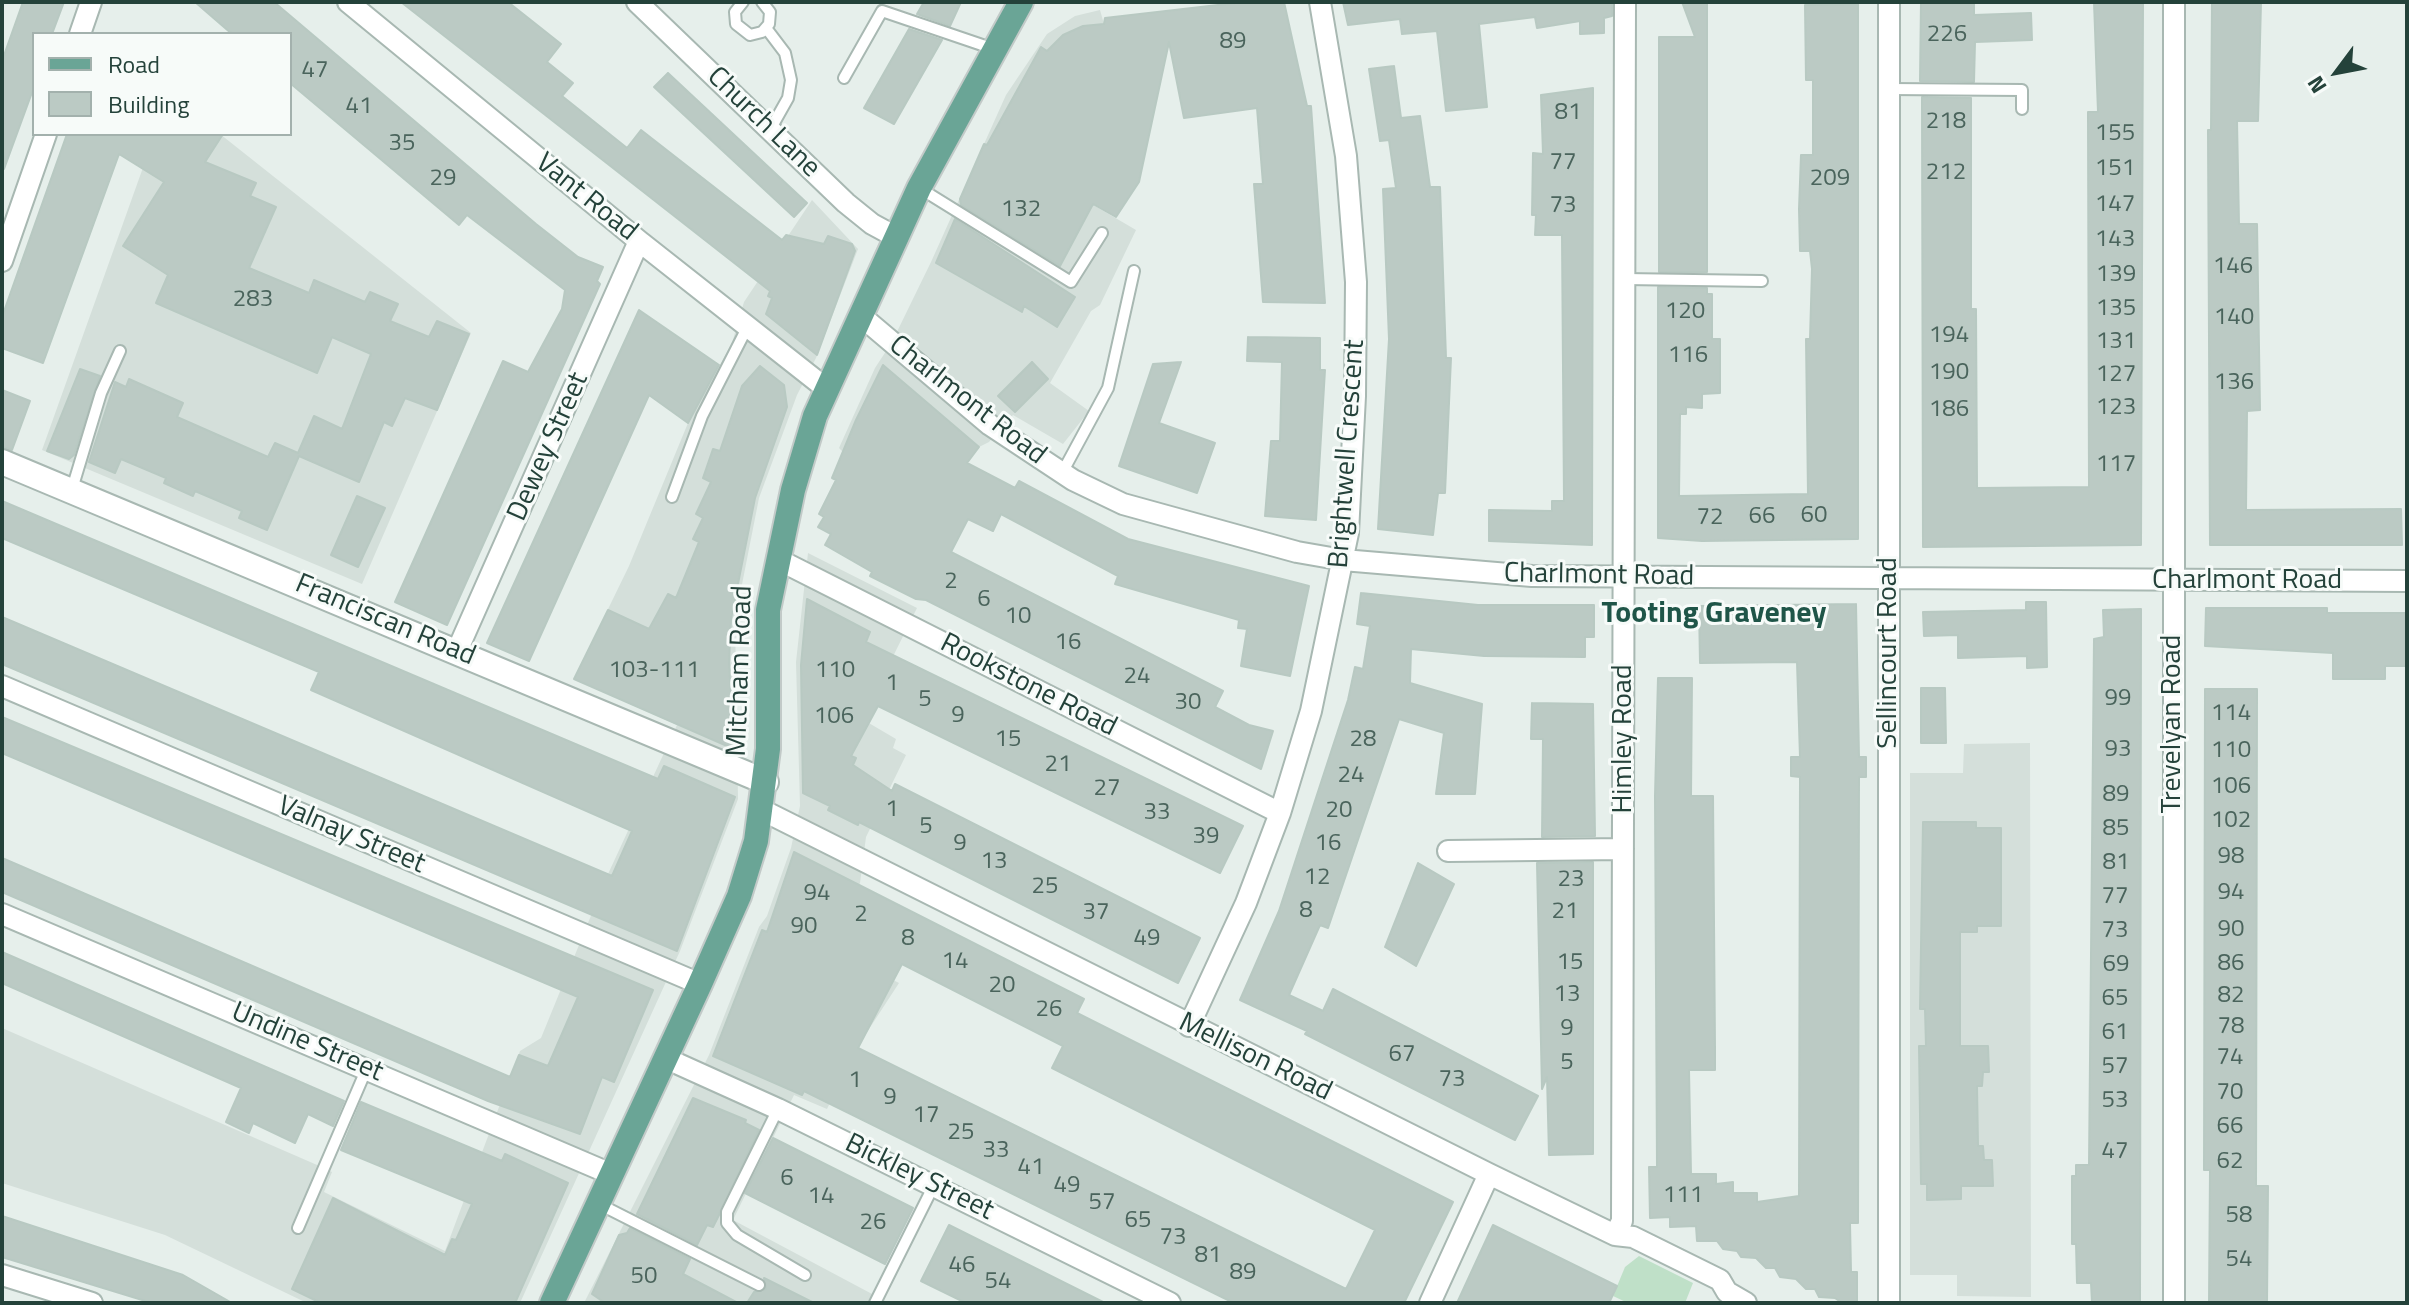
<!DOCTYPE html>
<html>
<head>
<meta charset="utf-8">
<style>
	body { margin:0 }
	#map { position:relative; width:2409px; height:1305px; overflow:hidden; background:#e6efeb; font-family:"Titillium Web",sans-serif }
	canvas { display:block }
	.frame { position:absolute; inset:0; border:4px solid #24423a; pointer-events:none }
	.legend { position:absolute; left:32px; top:32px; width:260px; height:104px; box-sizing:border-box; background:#f7fbf9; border:2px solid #a3b1ad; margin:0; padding:10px 14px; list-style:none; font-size:24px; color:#24423a }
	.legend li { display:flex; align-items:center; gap:16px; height:40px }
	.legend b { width:40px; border:2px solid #a3b1ad }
	.north { position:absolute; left:2297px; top:32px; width:80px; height:80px; -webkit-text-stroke:6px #f7fbf9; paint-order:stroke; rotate:238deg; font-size:22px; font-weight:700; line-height:32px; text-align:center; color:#24423a }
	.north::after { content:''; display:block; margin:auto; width:28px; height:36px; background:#24423a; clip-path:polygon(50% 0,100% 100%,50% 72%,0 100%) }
</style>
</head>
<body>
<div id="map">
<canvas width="2409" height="1305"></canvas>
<div class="frame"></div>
<ul class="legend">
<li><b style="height:10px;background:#6aa596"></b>Road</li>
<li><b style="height:22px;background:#bbcac4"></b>Building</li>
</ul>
<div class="north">N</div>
</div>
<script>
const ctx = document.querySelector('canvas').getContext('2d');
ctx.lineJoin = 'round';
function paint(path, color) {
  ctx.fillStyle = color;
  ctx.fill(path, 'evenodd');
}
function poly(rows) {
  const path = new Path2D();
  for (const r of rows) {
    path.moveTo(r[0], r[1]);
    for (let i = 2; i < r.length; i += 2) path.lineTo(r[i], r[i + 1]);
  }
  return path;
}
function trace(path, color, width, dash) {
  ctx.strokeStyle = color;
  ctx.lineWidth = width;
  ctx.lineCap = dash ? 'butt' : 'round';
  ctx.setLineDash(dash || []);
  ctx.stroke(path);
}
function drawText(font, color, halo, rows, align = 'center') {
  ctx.font = font + ' "Titillium Web",sans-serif';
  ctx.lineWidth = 6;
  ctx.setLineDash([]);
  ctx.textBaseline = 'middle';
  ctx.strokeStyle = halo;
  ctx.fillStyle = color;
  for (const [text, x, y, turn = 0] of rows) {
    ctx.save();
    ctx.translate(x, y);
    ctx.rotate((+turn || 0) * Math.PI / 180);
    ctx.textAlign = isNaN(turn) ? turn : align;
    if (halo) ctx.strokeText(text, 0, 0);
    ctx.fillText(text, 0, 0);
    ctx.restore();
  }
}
paint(poly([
	[1100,10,1104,24,1049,179,1136,230,1100,305,1091,311,1050,383,1089,411,1063,444,1013,415,989,442,979,447,957,476,844,453,839,448,875,368,892,342,931,262,1006,95,1047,34,1075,16],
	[155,134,220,134,471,333,362,584,42,450],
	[812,200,858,249,816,358,797,395,759,498,735,620,738,799,680,951,520,1303,307,1303,165,1235,2,1183,2,1028,324,1168,332,1172,324,1192,445,1251,520,1051,541,1038,608,874,677,725,574,679,629,566,688,423,732,343,744,302],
	[808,553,917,608,862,719,896,739,893,748,906,755,866,837,860,883,830,948,899,983,856,1049,827,1109,794,1095,733,1220,889,1303,584,1303,709,1055,759,927,767,916,791,848,800,806,796,662],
	[2030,743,2031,1297,1957,1296,1957,1275,1910,1275,1910,773,1963,773,1964,744]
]), '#d4dfda');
paint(poly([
	[1639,1256,1693,1283,1685,1303,1628,1303,1613,1296,1625,1267]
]), '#bfe0c8');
const building = poly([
	[23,2,64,2,52,34,34,34,34,87,4,169,2,61,23,2],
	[195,2,274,2,536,224,578,257,603,267,597,281,600,284,447,625,395,602,503,361,528,372,562,309,565,290,467,215,459,225,290,83,290,34,232,34,195,2],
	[401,2,508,2,561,44,547,62,573,83,562,96,627,148,641,130,782,240,786,235,824,244,828,236,852,244,855,251,817,355,766,314,772,298,768,296,770,291,401,2],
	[924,2,961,2,950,26,917,14,924,2],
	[1244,2,1284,2,1307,106,1311,106,1325,303,1263,302,1254,184,1263,184,1257,108,1184,118,1169,42,1139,182,1116,217,1093,204,1060,266,961,205,960,199,984,144,987,145,1041,47,1047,51,1063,35,1083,26,1104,24,1105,18,1244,2],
	[1343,2,1612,2,1612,16,1604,18,1604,33,1580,34,1580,21,1537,28,1535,17,1479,24,1487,107,1446,111,1437,31,1402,34,1400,19,1348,25,1343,2],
	[1682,2,1707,2,1707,272,1659,272,1659,37,1695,37,1682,2],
	[1921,2,1974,2,1974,15,2031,13,2032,40,1975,42,1974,82,1920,81,1921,2],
	[2094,2,2143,2,2141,545,1923,547,1922,97,1971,98,1971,309,1976,309,1977,488,2089,487,2088,112,2098,112,2094,2],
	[2212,2,2261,2,2258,121,2237,121,2239,224,2257,224,2260,410,2247,411,2246,510,2401,509,2402,545,2210,545,2208,130,2211,130,2212,2],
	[1858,4,1858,539,1702,541,1658,538,1658,287,1707,288,1707,294,1712,294,1712,339,1720,339,1720,393,1702,394,1702,408,1686,407,1686,414,1680,414,1679,496,1808,494,1806,339,1810,339,1812,269,1810,251,1800,251,1799,209,1801,155,1813,155,1813,80,1806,80,1805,5,1858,4],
	[909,29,942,40,894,124,864,108,909,29],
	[1394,66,1401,118,1420,116,1430,187,1440,187,1446,358,1451,358,1445,493,1438,493,1433,535,1378,529,1389,339,1383,189,1396,188,1389,140,1380,141,1369,69,1394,66],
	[668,73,807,203,794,217,654,87,668,73],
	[1593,88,1592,545,1489,541,1489,510,1552,511,1552,501,1564,501,1562,235,1535,235,1536,215,1532,215,1533,153,1543,154,1541,95,1593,88],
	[67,134,223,134,205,162,256,183,250,196,276,207,249,268,309,293,314,280,365,302,370,292,398,304,390,321,429,337,437,321,469,334,437,410,405,398,392,426,384,422,359,482,299,456,267,530,239,518,242,511,195,491,193,496,164,483,166,478,121,459,115,473,89,462,115,382,126,387,129,379,183,403,177,417,268,457,275,443,298,453,314,416,342,429,371,354,332,337,317,373,156,303,168,275,123,246,164,182,119,154,43,363,2,348,2,317,67,134],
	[955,219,1075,297,1057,327,1024,306,1022,312,936,263,955,219],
	[639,310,719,365,688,423,649,395,529,661,487,643,639,310],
	[1248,337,1320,338,1320,370,1325,370,1316,520,1265,516,1271,441,1280,441,1282,362,1247,361,1248,337],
	[1032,362,1048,379,1015,412,998,396,1032,362],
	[1181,362,1159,423,1215,443,1197,493,1119,466,1153,364,1181,362],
	[883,365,979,447,967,463,1015,488,1019,481,1128,539,1309,586,1290,676,1241,666,1247,629,1238,628,1239,620,1115,584,1118,576,1001,514,993,531,968,519,951,552,1223,691,1215,707,1249,725,1273,731,1261,769,926,600,916,599,870,576,872,572,825,545,831,534,818,527,824,517,819,514,836,480,832,478,856,420,883,365],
	[760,366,784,385,787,407,755,498,731,619,729,662,734,749,574,679,608,610,649,629,668,594,676,598,699,542,693,539,703,518,696,514,711,482,703,478,713,449,720,451,742,386,760,366],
	[80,369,100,376,74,455,69,459,47,451,80,369],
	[2,390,30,401,12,450,2,447,2,390],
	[357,496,385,508,358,567,331,555,357,496],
	[2,501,658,779,664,766,735,797,677,951,2,664,2,617,612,876,632,831,311,690,319,672,2,538,2,501],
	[1361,593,1478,605,1594,605,1594,637,1585,637,1585,657,1484,656,1411,649,1410,683,1482,704,1475,794,1436,794,1444,733,1399,719,1328,928,1320,925,1289,995,1323,1011,1333,989,1538,1096,1515,1140,1305,1034,1307,1031,1240,1000,1279,911,1348,700,1355,667,1363,669,1370,626,1357,624,1361,593],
	[807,599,870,632,866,642,1243,826,1220,873,878,706,851,756,856,758,853,765,892,791,895,784,1200,938,1178,983,859,822,858,825,828,810,830,806,803,793,801,665,807,599],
	[2026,602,2046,602,2047,667,2027,668,2027,656,1958,658,1958,635,1924,636,1923,612,2026,610,2026,602],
	[1856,604,1859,757,1866,757,1866,777,1859,777,1858,1223,1850,1223,1851,1272,1857,1272,1857,1303,1842,1303,1835,1298,1819,1297,1815,1289,1806,1289,1796,1279,1780,1277,1775,1268,1766,1268,1756,1258,1741,1257,1737,1251,1723,1249,1717,1241,1697,1241,1696,1226,1670,1227,1670,1217,1650,1218,1649,1167,1657,1167,1655,796,1658,678,1692,678,1691,796,1713,796,1715,1050,1715,1070,1689,1070,1691,1174,1716,1174,1716,1184,1733,1182,1733,1193,1757,1193,1757,1202,1799,1196,1800,777,1791,776,1791,757,1800,757,1797,662,1700,663,1699,606,1856,604],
	[2206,608,2327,608,2327,613,2407,613,2407,666,2385,666,2385,679,2333,679,2333,653,2205,646,2206,608],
	[2141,609,2140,1303,2092,1303,2091,1283,2077,1283,2076,1244,2072,1244,2072,1176,2076,1176,2076,1165,2089,1165,2094,639,2104,637,2103,610,2141,609],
	[1921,688,1945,688,1946,743,1921,743,1921,688],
	[2205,689,2257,689,2256,1186,2268,1186,2267,1303,2209,1303,2210,1170,2204,1170,2205,689],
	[1532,703,1593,704,1595,836,1542,837,1543,739,1531,739,1532,703],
	[2,717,653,990,614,1082,602,1077,580,1134,488,1101,2,892,2,858,510,1077,519,1055,548,1066,578,997,2,753,2,717],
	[1923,822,1976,822,1976,828,2001,828,2001,926,1977,926,1977,932,1960,932,1960,1046,1988,1046,1989,1072,1983,1072,1982,1086,1977,1086,1978,1146,1983,1146,1984,1160,1992,1160,1993,1186,1961,1186,1961,1199,1927,1200,1927,1184,1921,1184,1919,1046,1926,1046,1925,1009,1920,1009,1923,822],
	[794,852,1084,999,1077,1013,1453,1202,1404,1303,1234,1303,804,1091,802,1095,713,1056,762,930,767,932,794,852],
	[902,964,1063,1046,1052,1068,1375,1230,1346,1289,858,1048,902,964],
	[1593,862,1593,1154,1549,1155,1547,1077,1542,1089,1537,863,1593,862],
	[1418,863,1454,884,1416,966,1385,947,1418,863],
	[2,952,344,1101,333,1126,308,1114,295,1143,253,1123,249,1133,226,1122,241,1088,2,983,2,952],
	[693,1098,746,1120,745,1123,759,1130,719,1215,713,1227,707,1225,697,1245,637,1214,693,1098],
	[361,1102,502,1161,505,1154,568,1183,515,1303,321,1303,292,1289,333,1198,445,1255,452,1239,456,1240,472,1204,341,1150,361,1102],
	[773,1138,913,1208,885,1264,745,1193,773,1138],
	[2,1216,183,1275,232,1303,152,1303,2,1257,2,1216],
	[949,1225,1105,1303,966,1303,921,1281,949,1225],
	[1493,1225,1617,1286,1609,1303,1457,1303,1493,1225],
	[630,1228,690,1259,683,1274,738,1303,605,1303,592,1294,619,1235,627,1233,630,1228],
	[764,1278,814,1303,747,1303,754,1292,766,1289,764,1278]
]);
paint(building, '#bbcac4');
trace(building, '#b8c9c2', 2);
const service = poly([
	[743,2,735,12,736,24,750,35,762,32,769,24,770,12,762,2],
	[766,28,785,53,791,80,788,98,770,130],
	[844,78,882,11,994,49],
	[1889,89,2022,90,2022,109],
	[921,189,1071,282,1102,233],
	[1625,279,1762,281],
	[1062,473,1108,388,1134,271],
	[72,489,101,393,120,351],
	[672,497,702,416,748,326],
	[778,1109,727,1212,727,1223,737,1235,805,1275],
	[597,1203,759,1285],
	[298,1228,367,1068],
	[875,1303,934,1185]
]);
const minor = poly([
	[348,2,639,241,828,390],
	[637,2,846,203,872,224,896,237],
	[1889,2,1889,1303],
	[2174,2,2174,1303],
	[80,34,91,2],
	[2,261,46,134],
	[861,316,990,425,1073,480,1123,504,1297,552,1343,560,1532,576,2407,581],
	[777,559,1280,813],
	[457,651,639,241],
	[2,686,700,984],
	[762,810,1489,1174,1615,1235,1633,1237,1720,1280,1727,1292,1746,1303],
	[1448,851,1623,849],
	[2,914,611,1174],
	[1189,1026,1246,903,1280,813,1311,711,1348,533,1355,396,1356,282,1346,156,1320,2],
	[665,1058,778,1109,1170,1303],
	[1615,1235,1622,1221,1625,2],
	[2,1275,92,1303],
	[1430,1303,1489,1174]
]);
const tertiary = poly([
	[2,462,766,782]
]);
const primary = poly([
	[552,1303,700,984,739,896,756,841,768,749,768,610,793,490,815,416,919,188,1021,2]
]);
trace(service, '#a8b8b2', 14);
trace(minor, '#a8b8b2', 24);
trace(tertiary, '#a8b8b2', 28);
trace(primary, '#c2cac8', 28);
trace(service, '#fff', 10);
trace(minor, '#fff', 20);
trace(tertiary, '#fff', 24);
trace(primary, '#6aa596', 24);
drawText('24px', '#4a645c', null, [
	["226",1947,35],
	["89",1233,42],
	["47",315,71],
	["41",359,107],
	["81",1568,113],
	["218",1946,122],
	["155",2115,134],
	["35",402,144],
	["77",1563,163],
	["151",2115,169],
	["212",1946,173],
	["29",443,179],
	["209",1830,179],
	["147",2115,205],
	["73",1563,206],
	["132",1021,210],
	["143",2115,240],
	["146",2233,267],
	["139",2116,275],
	["283",253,300],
	["135",2116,309],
	["120",1685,312],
	["140",2234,318],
	["194",1949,336],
	["131",2116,342],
	["116",1688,356],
	["190",1949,373],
	["127",2116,375],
	["136",2234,383],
	["123",2116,408],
	["186",1949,410],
	["117",2116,465],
	["60",1814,516],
	["66",1762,517],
	["72",1710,518],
	["2",951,582],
	["6",984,600],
	["10",1018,617],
	["16",1068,643],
	["103-111",654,671],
	["110",835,671],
	["24",1137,677],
	["1",892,684],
	["99",2118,699],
	["5",925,700],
	["30",1188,703],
	["114",2231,714],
	["9",958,716],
	["106",834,717],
	["15",1008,740],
	["28",1363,740],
	["93",2118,750],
	["110",2231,751],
	["21",1058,765],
	["24",1351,776],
	["106",2231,787],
	["27",1107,789],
	["89",2116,795],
	["1",892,810],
	["20",1339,811],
	["33",1157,813],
	["102",2231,821],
	["5",926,827],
	["85",2116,829],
	["39",1206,837],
	["9",960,844],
	["16",1328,844],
	["98",2231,857],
	["13",994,862],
	["81",2116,863],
	["12",1317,878],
	["23",1571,880],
	["25",1045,887],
	["94",2231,893],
	["94",817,894],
	["77",2115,897],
	["8",1306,911],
	["21",1565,912],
	["37",1096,913],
	["2",861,915],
	["90",804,927],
	["90",2231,930],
	["73",2115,931],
	["8",908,939],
	["49",1147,939],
	["14",955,962],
	["15",1570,963],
	["86",2231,964],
	["69",2116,965],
	["20",1002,986],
	["13",1567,995],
	["82",2231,996],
	["65",2115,999],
	["26",1049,1010],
	["78",2231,1027],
	["9",1567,1029],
	["61",2115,1033],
	["67",1402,1055],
	["74",2230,1058],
	["5",1567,1063],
	["57",2115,1067],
	["73",1452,1080],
	["1",855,1081],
	["70",2230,1093],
	["9",890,1098],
	["53",2115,1101],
	["17",926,1116],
	["66",2230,1127],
	["25",961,1133],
	["33",996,1151],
	["47",2115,1152],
	["62",2230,1162],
	["41",1031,1168],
	["6",787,1179],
	["49",1067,1186],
	["111",1683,1196],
	["14",821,1197],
	["57",1102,1203],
	["58",2239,1216],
	["65",1138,1221],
	["26",873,1223],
	["73",1173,1238],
	["81",1208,1256],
	["54",2239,1260],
	["46",962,1266],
	["89",1243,1273],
	["50",644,1277],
	["54",998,1282]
]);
drawText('28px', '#24423a', '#f7fbf9', [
	["Church Lane",763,123,44],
	["Vant Road",586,198,39],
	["Charlmont Road",967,401,38],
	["Dewey Street",549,447,-66],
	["Brightwell Crescent",1348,454,-86],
	["Charlmont Road",1599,576,1],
	["Charlmont Road",2247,581],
	["Franciscan Road",385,621,23],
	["Sellincourt Road",1889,653,-90],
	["Mitcham Road",741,671,-88],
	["Rookstone Road",1028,686,27],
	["Trevelyan Road",2173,724,-90],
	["Himley Road",1624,739,-90],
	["Valnay Street",351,836,23],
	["Undine Street",307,1043,23],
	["Mellison Road",1255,1058,26],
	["Bickley Street",919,1178,26]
]);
drawText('bold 30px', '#1f5548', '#f7fbf9', [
	["Tooting Graveney",1714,615]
]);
</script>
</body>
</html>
